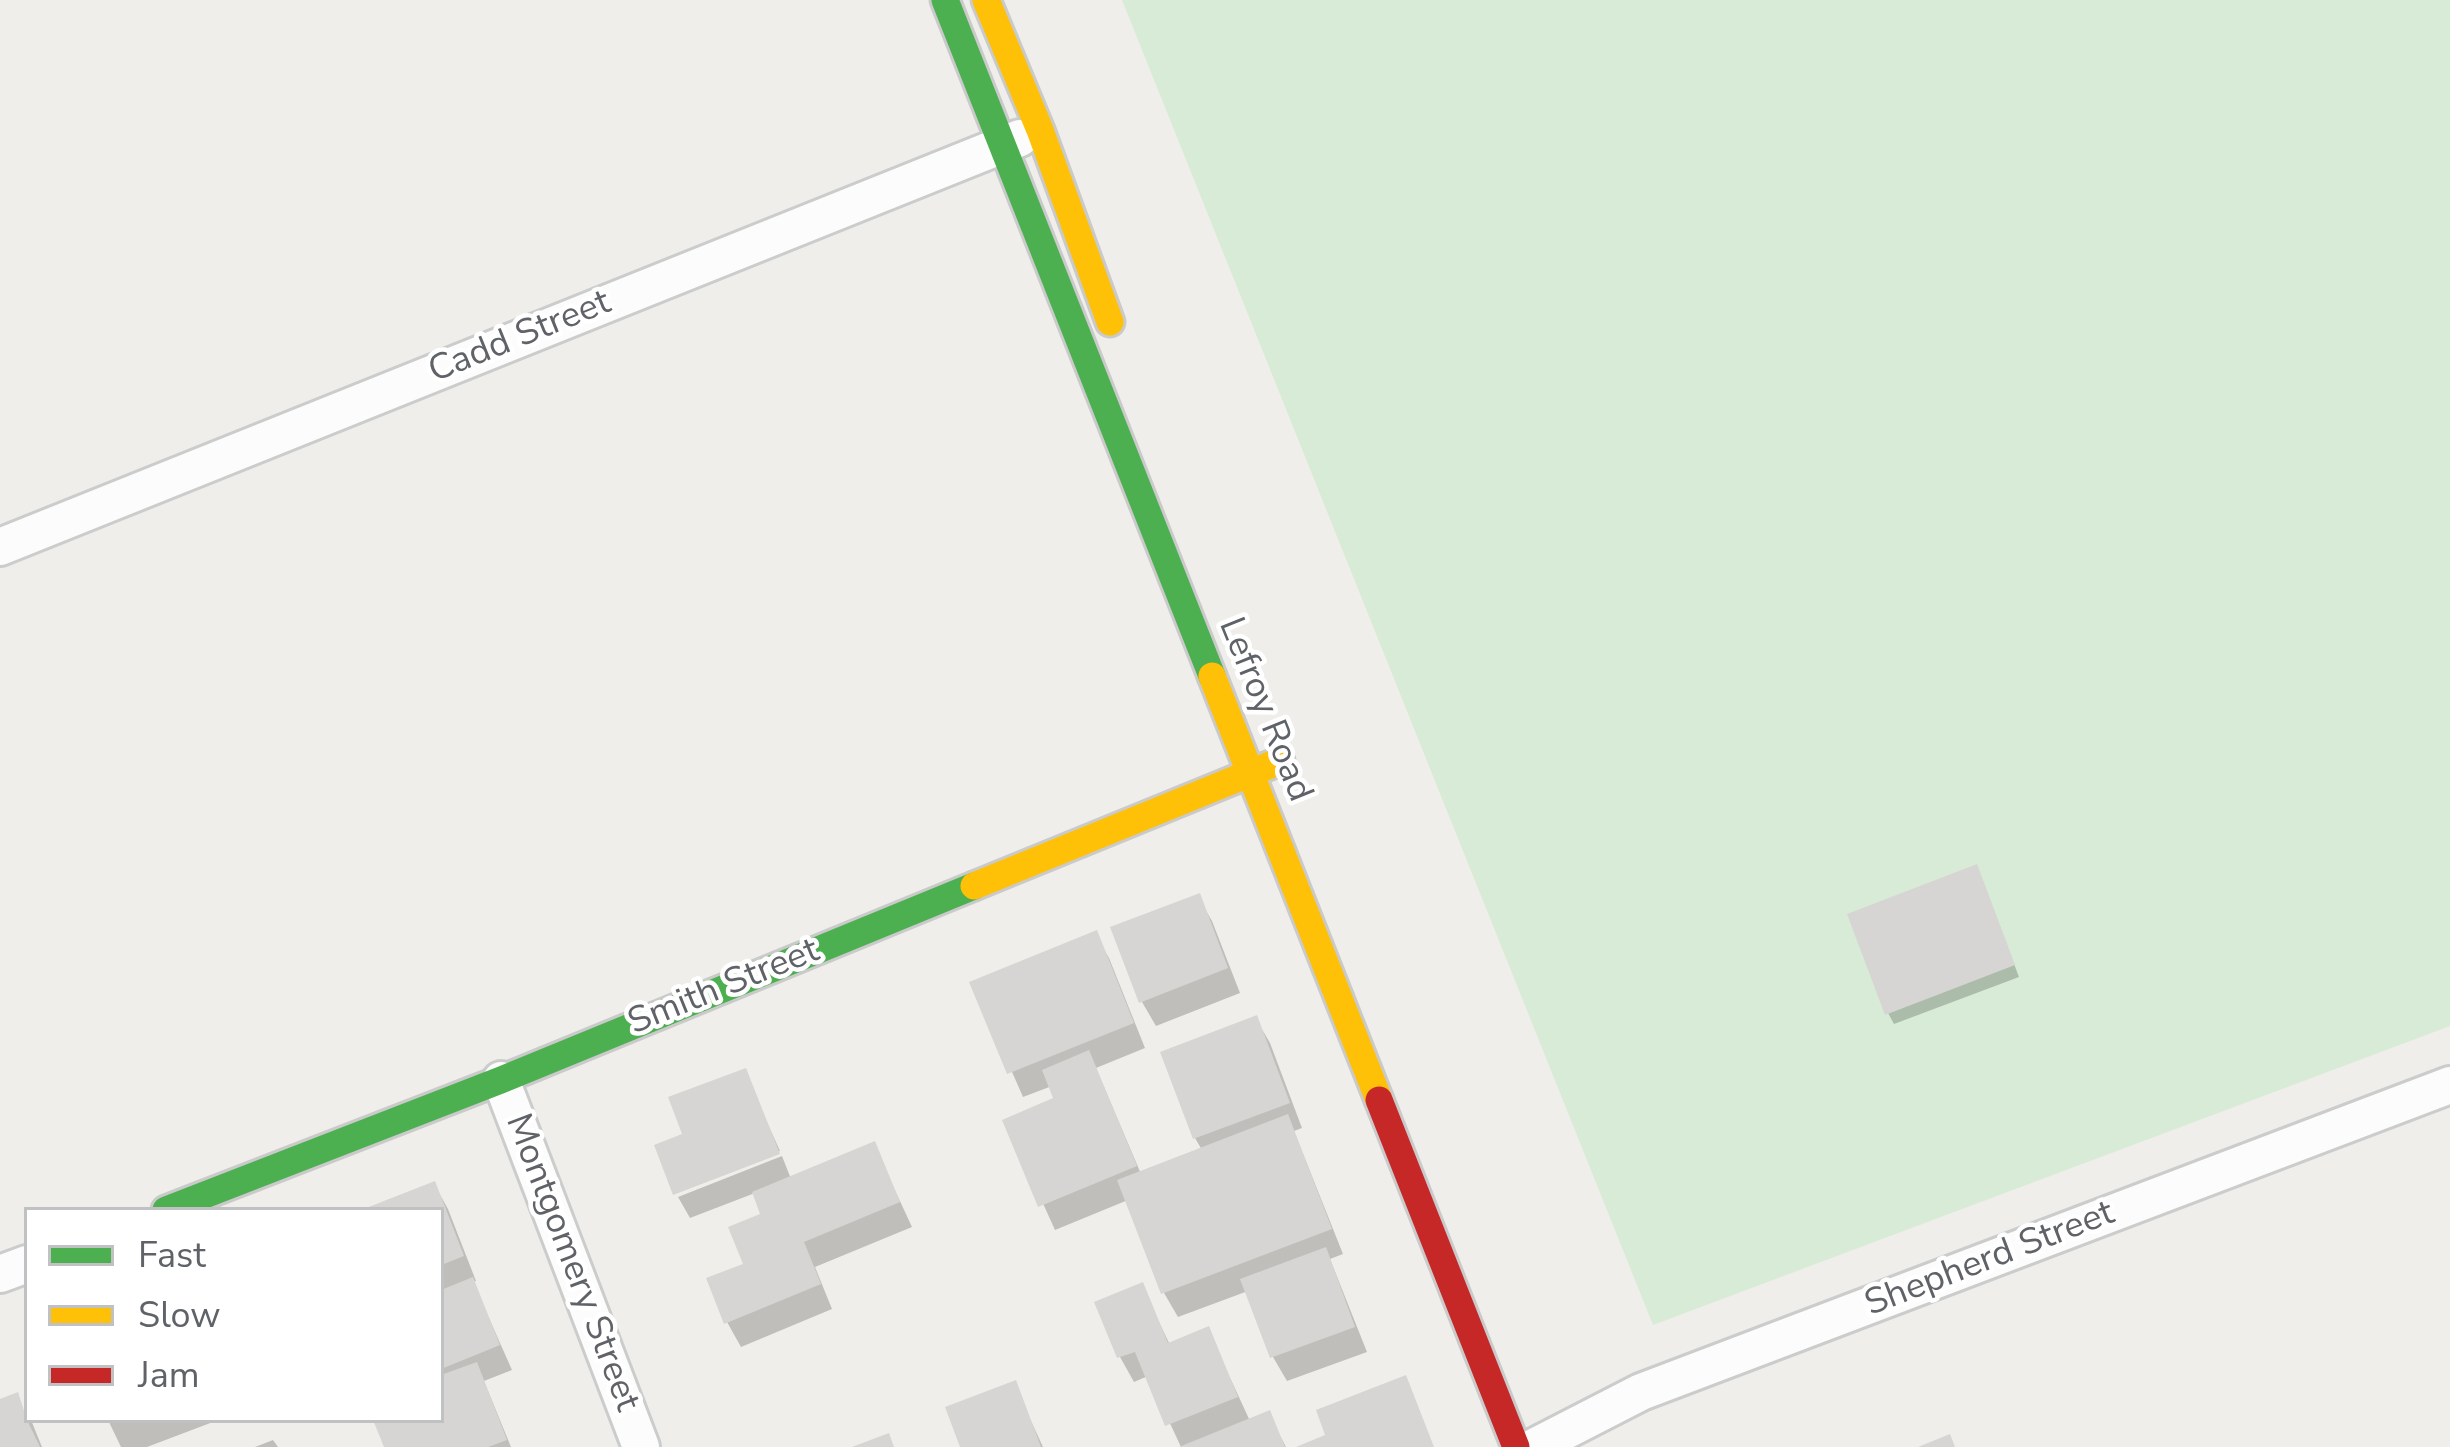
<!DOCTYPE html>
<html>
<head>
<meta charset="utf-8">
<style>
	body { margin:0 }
	#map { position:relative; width:2450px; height:1447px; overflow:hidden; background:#efeeea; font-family:"Nunito Sans",sans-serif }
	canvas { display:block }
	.legend { position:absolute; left:24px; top:1207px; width:420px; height:216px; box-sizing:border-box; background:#fff; border:3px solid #bfc1c3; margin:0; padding:15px 21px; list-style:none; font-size:36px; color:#5f6368 }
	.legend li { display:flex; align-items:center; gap:24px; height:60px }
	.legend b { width:60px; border:3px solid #bfc1c3 }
</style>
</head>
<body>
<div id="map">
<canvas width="2450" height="1447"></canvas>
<ul class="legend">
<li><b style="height:15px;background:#4caf50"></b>Fast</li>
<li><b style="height:15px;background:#ffc107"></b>Slow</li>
<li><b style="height:15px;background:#c62828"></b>Jam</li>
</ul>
</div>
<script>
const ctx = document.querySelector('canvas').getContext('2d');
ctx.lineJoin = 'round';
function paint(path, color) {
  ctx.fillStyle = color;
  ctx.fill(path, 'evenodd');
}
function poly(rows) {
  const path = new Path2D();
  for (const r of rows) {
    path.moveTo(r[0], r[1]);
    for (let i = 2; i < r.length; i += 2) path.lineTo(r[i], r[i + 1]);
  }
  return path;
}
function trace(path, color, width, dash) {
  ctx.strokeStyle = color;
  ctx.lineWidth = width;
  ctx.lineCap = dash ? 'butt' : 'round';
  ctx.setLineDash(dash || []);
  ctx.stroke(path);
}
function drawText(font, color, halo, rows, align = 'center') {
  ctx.font = font + ' "Nunito Sans",sans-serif';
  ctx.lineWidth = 9;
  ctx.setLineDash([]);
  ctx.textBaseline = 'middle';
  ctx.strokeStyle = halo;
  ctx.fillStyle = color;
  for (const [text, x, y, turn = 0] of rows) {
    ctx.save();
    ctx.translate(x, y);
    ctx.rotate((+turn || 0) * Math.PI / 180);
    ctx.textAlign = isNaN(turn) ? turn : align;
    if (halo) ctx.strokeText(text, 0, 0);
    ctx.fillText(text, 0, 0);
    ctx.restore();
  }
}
paint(poly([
	[1122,0,2450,0,2450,1026,1653,1325]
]), '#d8ebd6');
paint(poly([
	[1982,879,2019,977,1894,1024,1888,1013],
	[1198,897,1212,921,1240,993,1156,1026,1142,1002],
	[1095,934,1109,958,1145,1048,1096,1068,1141,1174,1202,1150,1195,1138,1256,1019,1270,1043,1302,1128,1294,1131,1343,1254,1330,1259,1367,1352,1287,1381,1273,1357,1248,1291,1178,1317,1164,1293,1128,1200,1055,1230,1006,1122,1057,1100,1052,1086,1023,1097,973,983],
	[744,1071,780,1151,675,1191,686,1136],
	[874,1145,912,1227,815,1267,832,1309,741,1347,727,1322,764,1216,755,1193,690,1218,678,1197,782,1156,791,1179],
	[434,1184,448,1209,476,1281,473,1282,512,1370,484,1381,511,1447,387,1447,376,1420,441,1420,441,1210,368,1210],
	[1142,1286,1170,1345,1208,1330,1250,1421,1268,1413,1286,1447,1181,1447,1148,1376,1134,1382,1120,1357,1098,1304],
	[1014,1384,1043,1447,964,1447],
	[17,1396,27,1420,31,1420,42,1447,0,1447,0,1403],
	[108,1420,213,1420,213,1422,147,1447,121,1447],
	[273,1440,278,1447,255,1447]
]), '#0003');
paint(poly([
	[1977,864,2015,965,1885,1015,1847,914],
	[1200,893,1228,968,1139,1003,1110,927],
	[1097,930,1134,1023,1007,1074,969,982],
	[1257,1015,1290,1103,1193,1139,1160,1052],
	[1089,1050,1137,1166,1038,1207,1002,1120,1053,1098,1042,1070],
	[746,1068,780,1154,673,1195,654,1145,682,1134,668,1097],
	[1288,1114,1332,1229,1161,1294,1117,1180],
	[875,1141,900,1202,804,1242,821,1284,724,1324,706,1278,743,1264,728,1227,760,1214,752,1192],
	[435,1181,464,1256,441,1265,441,1210,361,1210],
	[1326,1247,1355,1327,1270,1358,1240,1279],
	[473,1277,500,1345,441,1369,441,1290],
	[1143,1282,1168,1343,1209,1326,1238,1397,1165,1426,1135,1352,1117,1358,1094,1302],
	[477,1362,507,1440,488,1447,384,1447,373,1420,441,1420,441,1375],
	[1406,1375,1434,1447,1296,1447,1325,1435,1316,1410],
	[1016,1380,1041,1447,960,1447,945,1407],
	[18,1392,27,1420,40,1447,0,1447,0,1399],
	[1270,1410,1285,1447,1179,1447],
	[889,1433,894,1447,852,1447],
	[1950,1434,1955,1447,1918,1447]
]), '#d6d5d3');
const street = poly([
	[0,547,1020,138],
	[501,1080,641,1447],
	[0,1274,27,1264],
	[1534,1447,1641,1392,2450,1085]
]);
const fast = poly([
	[945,0,1212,676],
	[166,1210,501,1080,974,886]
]);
const slow = poly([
	[986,0,1040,130,1110,322],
	[1212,676,1379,1100],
	[974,886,1280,761]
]);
const jam = poly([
	[1379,1100,1516,1447]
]);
trace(street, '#cbcccc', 42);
trace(fast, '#cacacb', 33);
trace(slow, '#cacacb', 33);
trace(jam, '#cacacb', 33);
trace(street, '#fdfcfc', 36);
trace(fast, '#4caf50', 27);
trace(slow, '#ffc107', 27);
trace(jam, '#c62828', 27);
drawText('36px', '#5f6368', '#fff', [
	["Cadd Street",520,338,-22],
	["Lefroy Road",1264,710,68],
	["Smith Street",724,988,-22],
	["Shepherd Street",1990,1260,-21],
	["Montgomery Street",571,1263,69]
]);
</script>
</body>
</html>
